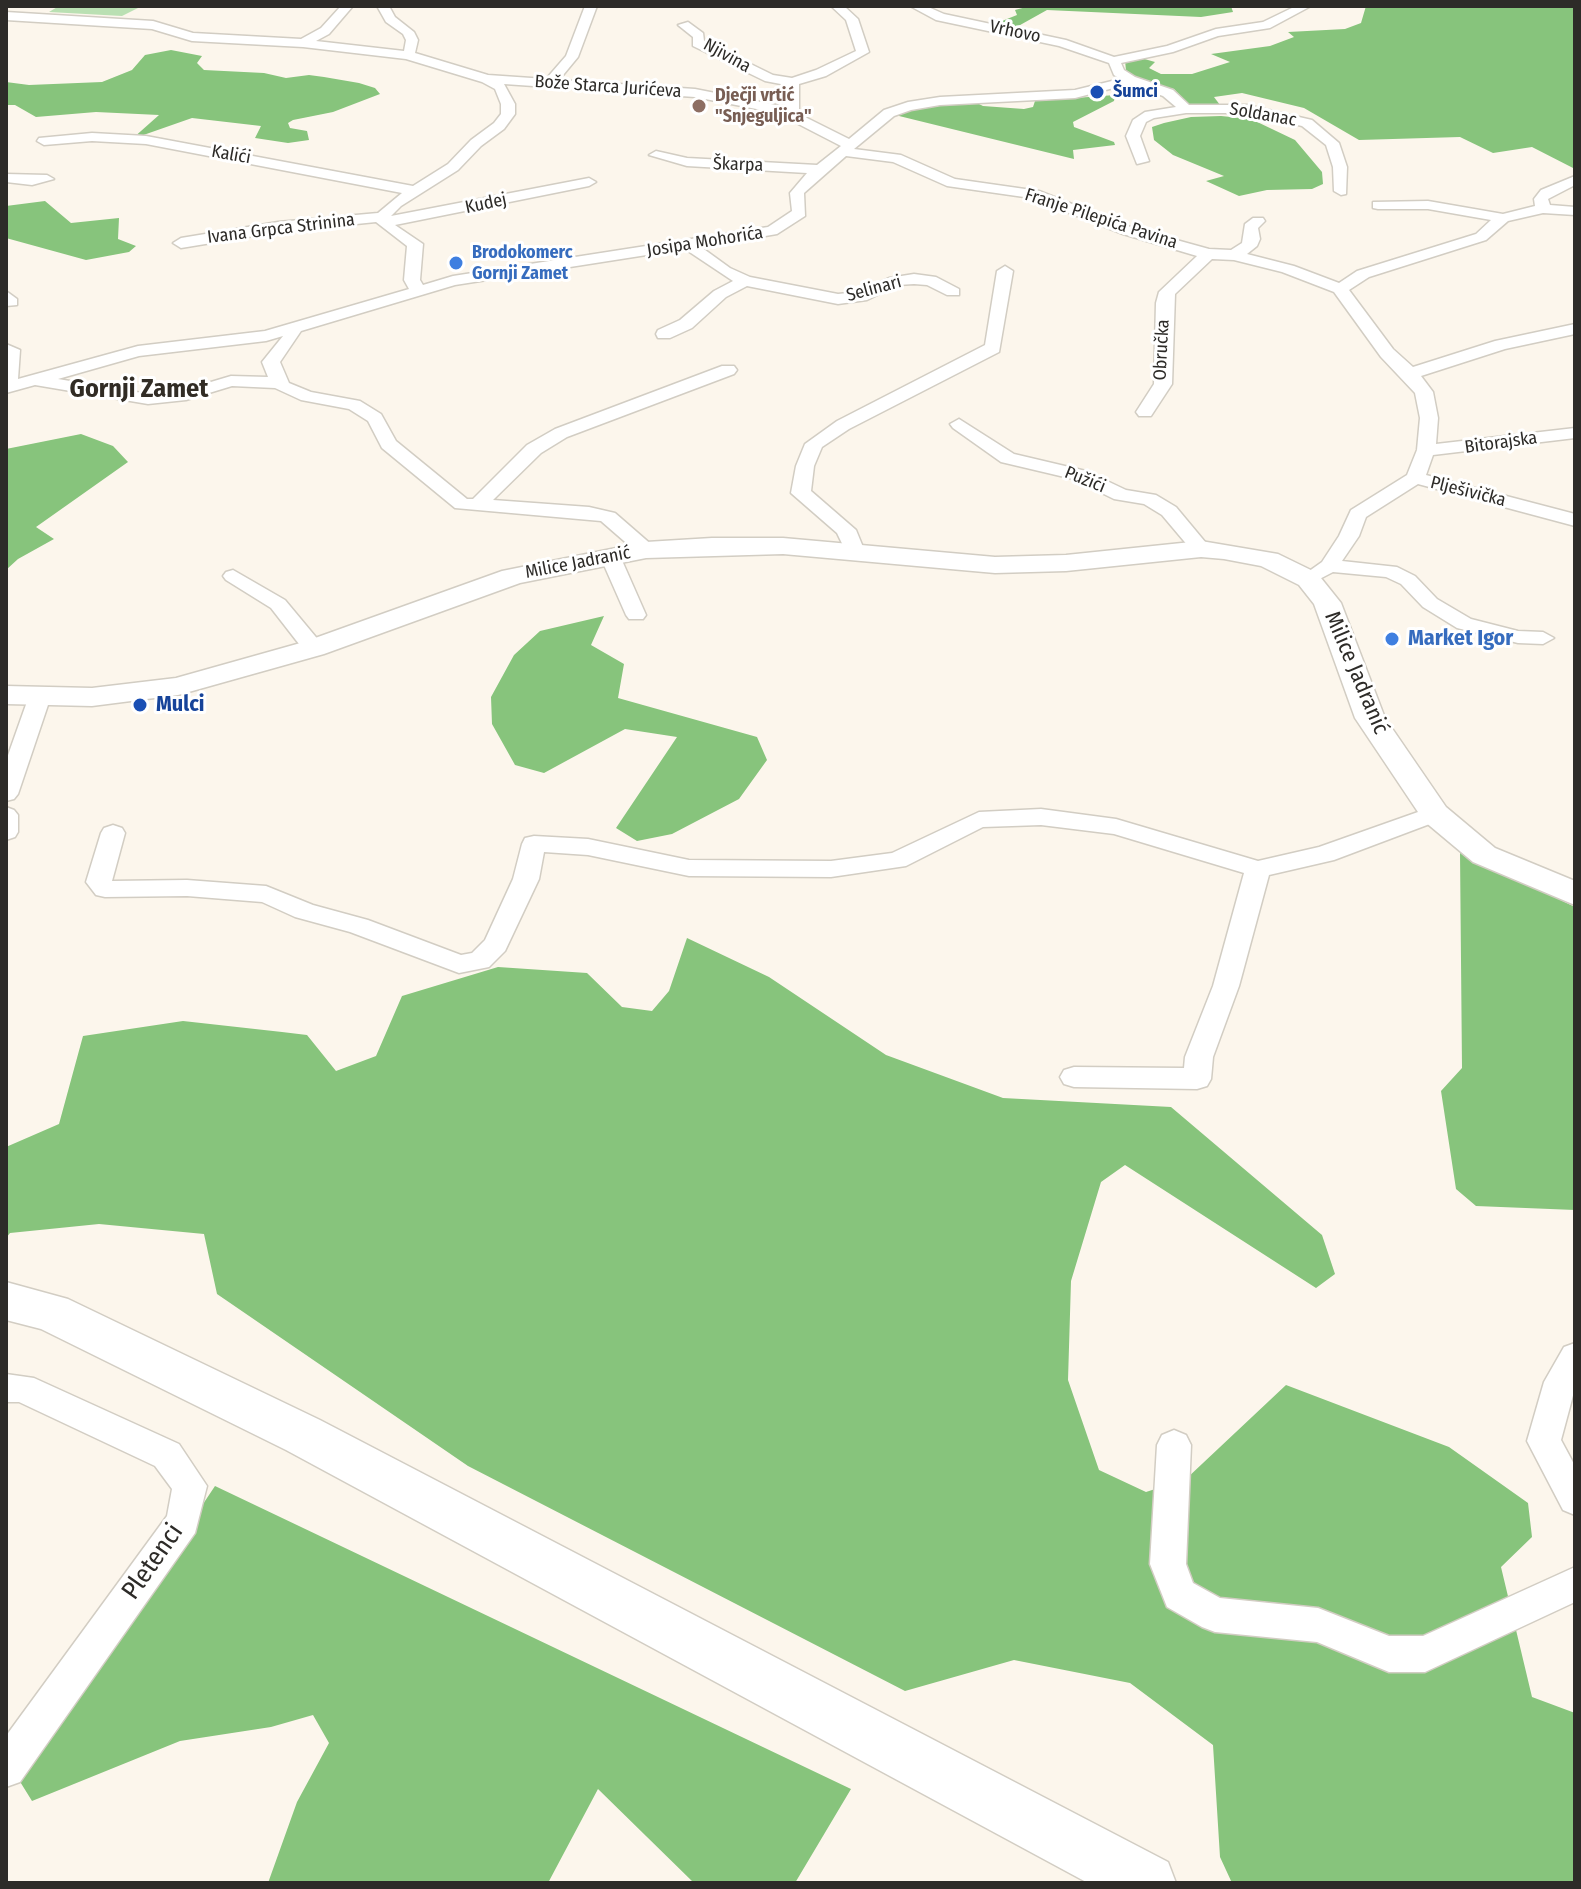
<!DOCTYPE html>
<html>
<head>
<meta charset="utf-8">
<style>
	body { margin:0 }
	#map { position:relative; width:1581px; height:1889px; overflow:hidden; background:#fcf6ec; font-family:"Fira Sans Condensed",sans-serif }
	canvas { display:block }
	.frame { position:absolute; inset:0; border:8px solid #2d2b28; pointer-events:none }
</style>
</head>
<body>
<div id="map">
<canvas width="1581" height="1889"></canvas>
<div class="frame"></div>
</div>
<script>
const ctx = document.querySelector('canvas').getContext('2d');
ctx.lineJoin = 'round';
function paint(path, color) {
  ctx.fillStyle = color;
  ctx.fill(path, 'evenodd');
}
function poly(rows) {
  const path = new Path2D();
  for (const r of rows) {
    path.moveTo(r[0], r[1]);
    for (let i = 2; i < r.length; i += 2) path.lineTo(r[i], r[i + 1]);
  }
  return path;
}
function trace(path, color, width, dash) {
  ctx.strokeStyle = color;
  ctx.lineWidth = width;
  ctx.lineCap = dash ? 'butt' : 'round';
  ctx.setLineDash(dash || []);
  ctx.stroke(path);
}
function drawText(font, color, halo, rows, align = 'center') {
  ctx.font = font + ' "Fira Sans Condensed",sans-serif';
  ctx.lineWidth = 6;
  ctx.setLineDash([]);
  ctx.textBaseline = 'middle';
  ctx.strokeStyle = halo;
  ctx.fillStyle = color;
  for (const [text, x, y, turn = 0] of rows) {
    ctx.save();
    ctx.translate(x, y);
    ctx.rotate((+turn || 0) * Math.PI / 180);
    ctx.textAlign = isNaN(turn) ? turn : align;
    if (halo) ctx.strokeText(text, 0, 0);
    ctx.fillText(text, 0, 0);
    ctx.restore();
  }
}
paint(poly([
	[59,6,142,6,122,16,49,12]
]), '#bae0b3');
paint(poly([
	[1030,6,1231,6,1233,12,1201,17,1047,10,1013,29,997,23,1017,15,1015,10],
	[1366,6,1575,6,1575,169,1532,147,1493,153,1460,137,1359,140,1304,108,1242,93,1214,97,1220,105,1190,106,1174,89,1140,81,1126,71,1125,60,1141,58,1155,62,1149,68,1161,74,1192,74,1230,62,1211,54,1270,46,1294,37,1288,32,1345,29,1361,23],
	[171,50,202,56,197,63,204,70,264,73,286,78,309,75,324,77,359,83,375,88,380,94,333,112,293,120,288,123,290,128,307,131,309,140,288,143,255,138,261,126,192,118,132,139,159,115,96,112,36,117,15,105,6,105,6,82,29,85,102,82,132,70,145,55],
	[1115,95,1114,101,1073,122,1074,127,1114,142,1115,145,1073,150,1074,159,895,115,912,108,973,101,983,106,1024,109,1033,107,1035,101],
	[1221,116,1251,119,1295,140,1322,172,1323,184,1312,189,1267,190,1239,196,1206,181,1224,176,1173,155,1154,140,1152,127,1164,123,1191,117],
	[45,201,71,223,119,218,118,239,136,246,129,252,86,260,6,238,6,206],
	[81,434,113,446,128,462,36,527,54,539,18,559,6,570,6,449],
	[604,616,591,645,624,664,618,698,757,737,767,760,739,799,672,834,637,841,616,828,677,737,625,729,544,773,515,765,492,724,491,697,514,655,540,631],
	[1460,852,1575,907,1575,1210,1476,1206,1456,1189,1441,1091,1462,1068],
	[687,938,769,977,886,1055,1003,1098,1171,1107,1322,1235,1335,1274,1316,1288,1125,1165,1101,1182,1071,1281,1068,1380,1099,1470,1146,1492,1186,1479,1286,1385,1449,1447,1528,1503,1532,1537,1501,1567,1532,1697,1575,1713,1575,1883,1232,1883,1220,1857,1213,1745,1130,1683,1014,1660,905,1691,468,1466,217,1294,204,1234,99,1224,10,1233,6,1238,6,1147,59,1124,83,1036,183,1021,282,1032,307,1035,336,1071,376,1056,402,996,498,967,587,973,622,1007,652,1011,669,991],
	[215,1486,851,1789,795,1883,694,1883,598,1789,548,1883,268,1883,297,1802,329,1743,313,1715,271,1727,180,1741,32,1801,19,1780]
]), '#87c47c');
const minor = poly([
	[341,6,353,6,329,34,316,41,404,51,406,40,403,34,386,22,377,6,389,6,395,17,414,32,418,40,415,53,488,75,546,79,566,56,585,6,597,6,578,57,559,80,695,89,786,107,786,85,765,81,693,46,693,37,678,25,688,22,703,33,704,41,773,75,792,78,816,70,856,51,846,20,831,6,844,6,858,19,869,52,826,76,799,84,799,114,849,139,884,110,908,102,940,97,1075,90,1120,79,1114,75,1109,63,1059,46,936,20,910,6,926,6,944,14,1066,40,1114,57,1167,46,1216,29,1263,22,1296,6,1311,6,1270,28,1218,36,1173,52,1121,63,1124,70,1135,77,1173,90,1189,105,1247,105,1312,120,1339,143,1347,167,1346,194,1341,195,1334,191,1333,167,1326,145,1302,126,1247,113,1186,113,1154,118,1146,122,1140,136,1149,161,1137,164,1126,136,1133,120,1145,112,1176,107,1163,96,1129,84,1075,98,940,105,911,110,894,116,854,149,901,155,955,179,1039,191,1133,228,1209,249,1231,250,1242,243,1245,224,1253,218,1263,218,1265,221,1258,228,1260,239,1257,246,1247,254,1294,266,1339,283,1357,271,1476,234,1491,220,1428,209,1378,209,1373,208,1373,202,1428,201,1503,214,1535,206,1534,199,1541,190,1575,176,1575,185,1548,199,1550,205,1575,207,1575,215,1543,213,1508,221,1486,240,1369,277,1349,290,1393,349,1413,367,1495,341,1575,324,1575,334,1505,349,1421,376,1433,392,1438,418,1436,444,1575,428,1575,438,1433,455,1426,475,1575,514,1575,526,1418,484,1366,517,1359,536,1342,561,1397,567,1415,576,1437,599,1471,619,1518,631,1543,632,1554,638,1543,644,1518,643,1457,628,1423,607,1401,584,1386,577,1333,572,1308,585,1298,579,1322,562,1339,536,1351,510,1407,475,1417,450,1420,418,1415,393,1381,357,1334,292,1282,272,1234,260,1212,259,1175,294,1172,384,1151,416,1139,416,1136,412,1154,384,1156,303,1159,292,1197,256,1123,234,1031,198,947,186,893,162,846,156,804,193,805,216,777,234,701,247,730,268,750,277,838,294,858,292,889,278,914,274,936,277,959,289,959,295,947,295,927,285,914,284,898,285,867,300,838,304,747,286,726,297,692,328,670,338,658,338,656,334,658,330,680,320,714,291,733,281,685,249,455,285,301,331,280,362,289,383,311,392,360,401,381,414,396,441,467,499,473,499,527,445,555,429,722,366,734,366,737,370,734,374,567,437,541,453,493,500,589,507,615,513,653,546,656,550,653,554,639,554,601,521,455,508,382,448,368,421,349,409,301,400,275,388,232,386,186,400,148,404,35,385,6,393,6,344,20,350,18,379,138,346,265,331,409,289,404,280,407,246,376,222,278,232,181,248,173,243,181,238,278,222,378,213,402,193,146,144,92,141,44,145,37,141,39,138,92,133,146,136,413,186,448,164,471,140,494,123,501,114,501,104,495,89,482,82,406,59,303,47,192,41,152,29,6,20,6,12,153,21,193,33,301,39,321,28,341,6],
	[504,84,695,97,777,113,841,146,817,165,687,158,656,151,649,155,687,166,807,173,790,193,792,211,768,227,453,276,423,285,420,280,423,244,395,225,589,186,596,182,589,178,391,216,401,206,458,170,481,146,504,129,515,114,515,104,504,84],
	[283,336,262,362,268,377,231,376,184,390,148,394,58,379,139,356,266,341,283,336],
	[6,174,47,175,54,179,32,185,6,182,6,174],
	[1005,266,1013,271,999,352,849,429,822,447,814,466,811,491,856,530,865,552,855,558,848,556,837,533,791,493,796,466,805,444,837,421,985,345,997,271,1005,266],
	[6,291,17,299,17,305,6,306,6,291],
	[959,419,1014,454,1086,471,1126,490,1156,495,1176,507,1211,549,1208,553,1194,553,1162,515,1144,504,1114,499,1073,479,1001,462,953,428,950,424,959,419],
	[610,550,620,556,646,615,643,619,629,619,626,615,600,556,610,550],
	[233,570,285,600,325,648,322,653,306,653,271,608,226,580,223,576,226,572,233,570],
	[40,689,51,696,18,794,14,799,6,801,6,761,29,696,40,689],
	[1435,806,1443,809,1447,814,1443,819,1334,860,1269,875,1239,986,1213,1057,1211,1079,1207,1086,1197,1089,1074,1087,1064,1084,1060,1077,1064,1070,1074,1067,1184,1068,1185,1057,1213,986,1244,873,1114,834,1041,825,983,827,906,866,831,877,689,876,588,855,544,852,539,879,505,951,489,967,459,973,350,932,295,917,262,902,187,896,105,897,96,895,86,882,101,833,104,828,113,825,122,828,125,833,112,881,187,880,266,886,313,905,368,920,461,955,472,953,485,940,513,879,522,844,525,838,534,836,588,839,689,860,831,861,892,853,979,812,1041,809,1116,819,1258,861,1319,847,1435,806],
	[6,807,14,810,18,815,18,832,15,837,6,840,6,807],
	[1575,1343,1575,1388,1561,1440,1575,1466,1575,1515,1563,1510,1527,1441,1544,1382,1564,1347,1575,1343],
	[6,1374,34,1378,179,1444,207,1486,195,1533,20,1782,6,1787,6,1736,167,1516,172,1489,155,1466,19,1402,6,1402,6,1374],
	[1174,1430,1186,1435,1191,1445,1186,1564,1193,1583,1220,1598,1318,1608,1389,1636,1423,1636,1575,1567,1575,1602,1425,1672,1389,1672,1317,1642,1215,1632,1202,1627,1167,1607,1150,1564,1157,1445,1162,1435,1174,1430]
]);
const tertiary = poly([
	[712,538,783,538,995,557,1066,555,1201,541,1278,554,1317,573,1341,603,1385,718,1446,807,1495,848,1575,881,1575,905,1473,862,1424,821,1355,718,1314,604,1299,585,1261,566,1224,559,1201,557,1066,571,995,573,783,554,646,558,520,583,324,654,178,695,92,706,6,704,6,686,92,688,176,678,304,642,502,571,646,542,712,538]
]);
const secondary = poly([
	[6,1282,68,1299,320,1420,1168,1862,1176,1883,1088,1883,286,1450,41,1329,6,1320,6,1282]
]);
trace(minor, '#d2cdc3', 3);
trace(tertiary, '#d2cdc3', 3);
trace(secondary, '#d2cdc3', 3);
paint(minor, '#fff');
paint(tertiary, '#fff');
paint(secondary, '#fff');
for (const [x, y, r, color] of [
	[1097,92,8,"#1a4fb4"],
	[699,106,8,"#8d6e63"],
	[456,263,8,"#3f7fe0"],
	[1392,639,8,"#3f7fe0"],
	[140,705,8,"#1a4fb4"]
]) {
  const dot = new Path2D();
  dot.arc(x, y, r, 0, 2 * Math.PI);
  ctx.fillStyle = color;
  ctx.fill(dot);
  trace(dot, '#fff', 3);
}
drawText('18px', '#2d2b28', '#fff', [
	["Vrhovo",1015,32,12],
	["Njivina",727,56,29],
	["Bože Starca Jurićeva",608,87,4],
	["Soldanac",1263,115,10],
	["Kalići",231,155,10],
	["Škarpa",738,165,2],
	["Kudej",486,204,-12],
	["Franje Pilepića Pavina",1101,219,18],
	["Ivana Grpca Strinina",281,229,-7],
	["Josipa Mohorića",705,242,-9],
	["Selinari",874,289,-15],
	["Obručka",1162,350,-87],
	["Bitorajska",1501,443,-8],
	["Pužići",1085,480,22],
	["Plješivička",1468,492,14],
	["Milice Jadranić",578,563,-11]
]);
drawText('bold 18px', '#164399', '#fff', [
	["Šumci",1113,92]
], 'left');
drawText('bold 18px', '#785e54', '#fff', [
	["Dječji vrtić",715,96],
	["\"Snjeguljica\"",715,117]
], 'left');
drawText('bold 18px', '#366cbe', '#fff', [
	["Brodokomerc",472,253],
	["Gornji Zamet",472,274]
], 'left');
drawText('bold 22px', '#366cbe', '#fff', [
	["Market Igor",1408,639]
], 'left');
drawText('22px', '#2d2b28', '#fff', [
	["Milice Jadranić",1356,673,67]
]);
drawText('bold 22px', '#164399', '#fff', [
	["Mulci",156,705]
], 'left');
drawText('bold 26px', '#312c25', '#fff', [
	["Gornji Zamet",139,390]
]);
drawText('26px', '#2d2b28', '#fff', [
	["Pletenci",153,1562,-55]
]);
</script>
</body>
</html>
